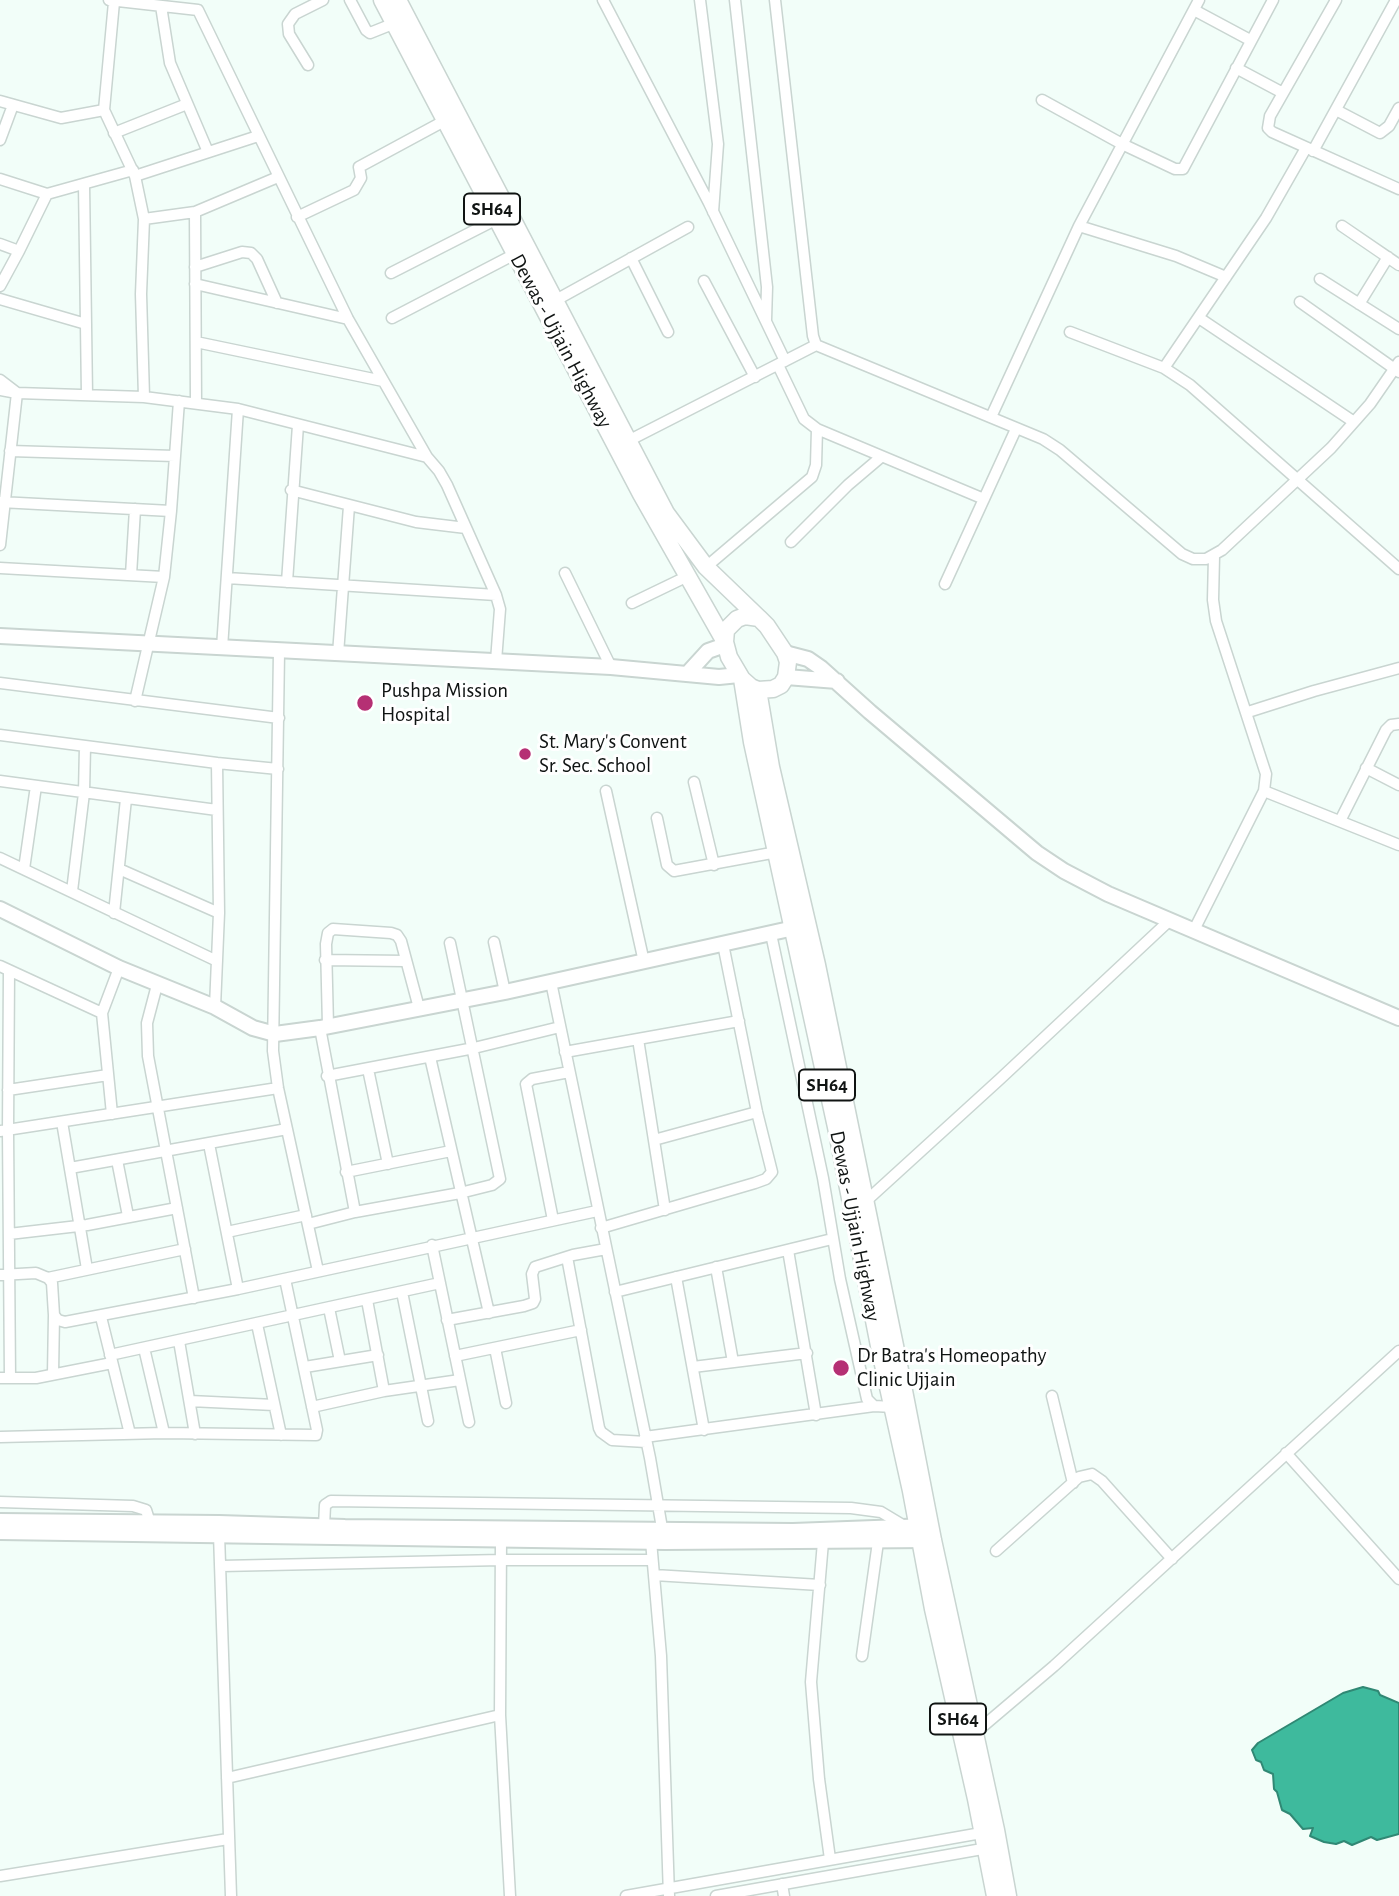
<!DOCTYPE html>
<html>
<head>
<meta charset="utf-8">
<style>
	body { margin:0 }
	canvas { display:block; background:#f2fef9 }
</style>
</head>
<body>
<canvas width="1399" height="1896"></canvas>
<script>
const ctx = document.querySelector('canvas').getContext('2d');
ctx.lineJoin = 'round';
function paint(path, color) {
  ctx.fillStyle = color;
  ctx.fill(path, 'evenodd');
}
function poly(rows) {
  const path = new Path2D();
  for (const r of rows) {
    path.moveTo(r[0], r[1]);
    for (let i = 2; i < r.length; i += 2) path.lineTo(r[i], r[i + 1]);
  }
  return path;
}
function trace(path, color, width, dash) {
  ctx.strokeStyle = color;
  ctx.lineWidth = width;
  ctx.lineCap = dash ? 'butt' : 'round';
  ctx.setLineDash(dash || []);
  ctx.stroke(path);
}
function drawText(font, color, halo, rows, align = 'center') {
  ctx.font = font + ' "Alegreya Sans",sans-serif';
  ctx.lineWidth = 6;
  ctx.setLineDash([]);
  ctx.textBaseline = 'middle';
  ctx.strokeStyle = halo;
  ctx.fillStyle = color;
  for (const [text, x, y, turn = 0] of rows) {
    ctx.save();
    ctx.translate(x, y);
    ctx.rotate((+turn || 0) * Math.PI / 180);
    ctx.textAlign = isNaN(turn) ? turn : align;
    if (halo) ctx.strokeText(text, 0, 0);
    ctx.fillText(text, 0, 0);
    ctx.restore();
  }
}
const water = poly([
	[1363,1687,1378,1691,1380,1695,1399,1703,1399,1834,1377,1840,1371,1837,1352,1845,1344,1841,1336,1844,1324,1842,1310,1836,1313,1828,1303,1829,1290,1814,1282,1810,1277,1792,1274,1789,1273,1774,1264,1770,1261,1762,1256,1760,1252,1750,1258,1743,1343,1693,1363,1687]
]);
paint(water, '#3eba9d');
trace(water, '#308874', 2);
const street = poly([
	[109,0,198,10,348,319,427,457],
	[350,0,366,30,370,33,395,23],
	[603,0,709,203,785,361],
	[700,0,718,144,713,212],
	[735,0,767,287,766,320],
	[775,0,813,336,816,345,1043,439,1060,450,1182,554,1193,559,1206,559,1222,550,1331,448,1370,404,1399,362],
	[1336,0,1270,116,1268,128,1272,132,1399,189],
	[114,2,104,110,135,176,144,219,141,294,144,397],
	[161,6,170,63,208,152],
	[1194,10,1250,40],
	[308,65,289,34,288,24,295,14,323,0],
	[1236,68,1283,93],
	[1042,100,1122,144,1175,169,1183,169,1273,0],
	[0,101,61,118,104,110],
	[1336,110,1380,133,1389,126,1399,108],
	[114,133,187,104],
	[0,140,13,105],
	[1313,151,1396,0],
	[135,176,258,136],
	[0,179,47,194],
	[84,184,87,395],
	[195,212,196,403],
	[297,217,354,190,361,178,359,167,446,120],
	[144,219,195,212,278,177],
	[1079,226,1176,256,1226,277],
	[1342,226,1399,265],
	[0,244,19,251,0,286],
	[19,251,47,194,133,170],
	[631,258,668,332],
	[195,267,242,252,251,253,257,259,277,303],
	[391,273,497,219],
	[1320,279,1399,329],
	[704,281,755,377],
	[195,284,348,319],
	[0,299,86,324],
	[556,300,688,227],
	[1300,302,1399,372],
	[1359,304,1388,257],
	[392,318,515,254],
	[1199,318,1354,422],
	[1070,332,1164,368,1190,385,1399,569],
	[196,342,383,381],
	[778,365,804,419,817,429,984,499],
	[1164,368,1266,218,1306,148],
	[0,380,17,393,0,545],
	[0,390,17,393,144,397,238,409],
	[991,417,1079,226,1199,0],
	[624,443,816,345],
	[10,451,175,456],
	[291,490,416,522,466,528],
	[0,502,171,511,179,401],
	[791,542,848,485,881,457],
	[706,567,812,477,816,465,817,429],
	[0,568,164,577,171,511],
	[565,573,611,667],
	[131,575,135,509],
	[227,578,496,595],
	[287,582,298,425],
	[945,584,1016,429],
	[632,603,688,576],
	[222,648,238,409,427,457,439,471,447,485,496,595,500,609,496,661],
	[279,652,273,1051,278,1088,318,1271],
	[338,654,349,506],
	[0,683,279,718],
	[135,701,164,577],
	[1248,712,1314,691,1399,668],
	[0,735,217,763,219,913,215,1007],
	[217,763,278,769],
	[1366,768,1399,785],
	[0,781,217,810],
	[694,782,714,865],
	[606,791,644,962],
	[1264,791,1399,845],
	[657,818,667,865,674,871,777,852],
	[1340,821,1386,730,1391,725,1399,724],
	[0,858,217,961],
	[24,869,36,786],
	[119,869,219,913],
	[72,891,84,793,85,746],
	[114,913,126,799],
	[1194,930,1264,791,1266,774,1216,621,1213,600,1214,556],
	[771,934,823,1178,840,1279,867,1399,874,1406,893,1407],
	[494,942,505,992],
	[325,960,405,961],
	[0,966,102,1013,119,968],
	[9,970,8,1131,10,1378],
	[551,982,650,1458,663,1534],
	[157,985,147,1023,148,1056,194,1298],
	[102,1013,112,1114],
	[328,1026,326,944,328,933,333,929,391,933,397,935,401,941,419,1008],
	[320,1028,355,1212],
	[638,1039,665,1210],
	[565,1052,739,1021],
	[430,1057,489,1313],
	[368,1069,388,1164],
	[327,1076,474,1048,560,1027],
	[8,1090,108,1075],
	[62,1122,87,1269],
	[0,1131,278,1088],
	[654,1140,757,1112],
	[209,1144,238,1289],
	[117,1160,128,1216],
	[70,1168,287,1129],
	[346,1172,451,1151],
	[865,1202,1000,1079,1170,920],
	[553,1220,526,1084,532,1079,569,1072],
	[308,1224,355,1212,460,1193,492,1185,500,1179,450,943],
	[601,1228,755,1183,766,1179,772,1172,757,1112,723,944],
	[227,1232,306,1215],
	[9,1234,87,1225,177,1208],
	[432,1245,469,1422],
	[788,1250,816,1415],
	[567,1257,599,1428,601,1432,612,1440,646,1442],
	[716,1267,733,1362],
	[0,1275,36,1273,48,1278,52,1283,54,1315,58,1320,65,1322,238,1289,597,1211],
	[676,1277,704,1430],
	[48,1278,185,1249],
	[402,1292,428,1421],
	[615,1292,832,1239],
	[367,1300,384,1391],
	[329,1308,340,1361],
	[101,1317,130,1434],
	[447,1320,524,1306,533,1303,535,1299,532,1274,535,1267,573,1255,606,1249],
	[257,1324,281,1435],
	[179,1341,195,1434],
	[144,1348,164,1433],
	[495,1348,506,1403],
	[110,1355,440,1283],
	[455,1356,581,1330],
	[305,1367,378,1355],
	[693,1367,807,1353],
	[53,1374,54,1315],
	[0,1378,36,1378,112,1363],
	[1052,1396,1073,1483],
	[190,1401,274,1405],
	[312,1407,384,1391,460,1380],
	[0,1437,164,1433,316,1435,317,1430,285,1279],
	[645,1437,874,1406],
	[1286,1453,1399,1579],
	[0,1502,133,1506,146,1510,151,1526],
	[324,1527,325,1505,331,1501,851,1508,881,1512,906,1527],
	[219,1534,231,1896],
	[501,1540,500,1715,510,1896],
	[651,1541,661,1656,669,1896],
	[823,1542,811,1682,819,1779,830,1859],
	[996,1551,1079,1477,1092,1474,1102,1481,1172,1559],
	[221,1566,501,1560,652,1560],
	[654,1575,820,1585],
	[862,1656,878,1542],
	[975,1733,1054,1666,1399,1351],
	[227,1778,500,1715],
	[0,1876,228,1839],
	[782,1884,784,1896],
	[626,1896,987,1832],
	[716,1896,988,1848]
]);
const secondary = poly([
	[0,636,611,667,719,677,739,675],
	[785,653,808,659,821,668,870,712,1037,853,1064,871,1108,894,1399,1018],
	[687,674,708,651,725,645],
	[786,677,837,681],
	[0,909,119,968,215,1007,253,1028,275,1034,320,1028,505,992,803,926],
	[0,1521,219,1523,345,1527,793,1531,929,1526],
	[0,1532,665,1542,931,1540]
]);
const primary = poly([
	[382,0,641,494,725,642],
	[398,0,666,513,706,567,759,618],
	[745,616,759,618,767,626,785,653,788,662,786,677,781,685,773,689,758,690,751,687,742,679,729,657,725,642,726,630,737,619,745,616],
	[742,679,752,742,836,1127,880,1351,911,1491,933,1609,976,1799,995,1896],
	[758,690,771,767,817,965,900,1370,933,1540,996,1830,1008,1896]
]);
trace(street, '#c9d5d1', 13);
trace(secondary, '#c9d5d1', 18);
trace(primary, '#c9d5d1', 19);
trace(street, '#fff', 10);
trace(secondary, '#fff', 14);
trace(primary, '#fff', 16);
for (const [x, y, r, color] of [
	[365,703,9,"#b53074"],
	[525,754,7,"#b53074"],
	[841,1368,9,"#b53074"]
]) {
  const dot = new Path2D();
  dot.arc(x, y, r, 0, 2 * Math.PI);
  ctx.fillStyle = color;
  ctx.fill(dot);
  trace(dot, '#fff', 2.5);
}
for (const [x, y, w] of [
	[492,209,56],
	[827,1085,56],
	[958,1719,56]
]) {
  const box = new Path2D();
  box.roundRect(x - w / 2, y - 15.5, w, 31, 5);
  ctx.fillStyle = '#fff';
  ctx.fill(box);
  trace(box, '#101413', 2);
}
drawText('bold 19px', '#101413', null, [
	["SH64",492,209],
	["SH64",827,1085],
	["SH64",958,1719]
]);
drawText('21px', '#101413', '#fff', [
	["Dewas - Ujjain Highway",561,341,62],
	["Dewas - Ujjain Highway",855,1226,79]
]);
drawText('21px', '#101413', '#fff', [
	["Pushpa Mission",381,691],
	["Hospital",381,715],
	["St. Mary's Convent",539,742],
	["Sr. Sec. School",539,766],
	["Dr Batra's Homeopathy",857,1356],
	["Clinic Ujjain",857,1380]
], 'left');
</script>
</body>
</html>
